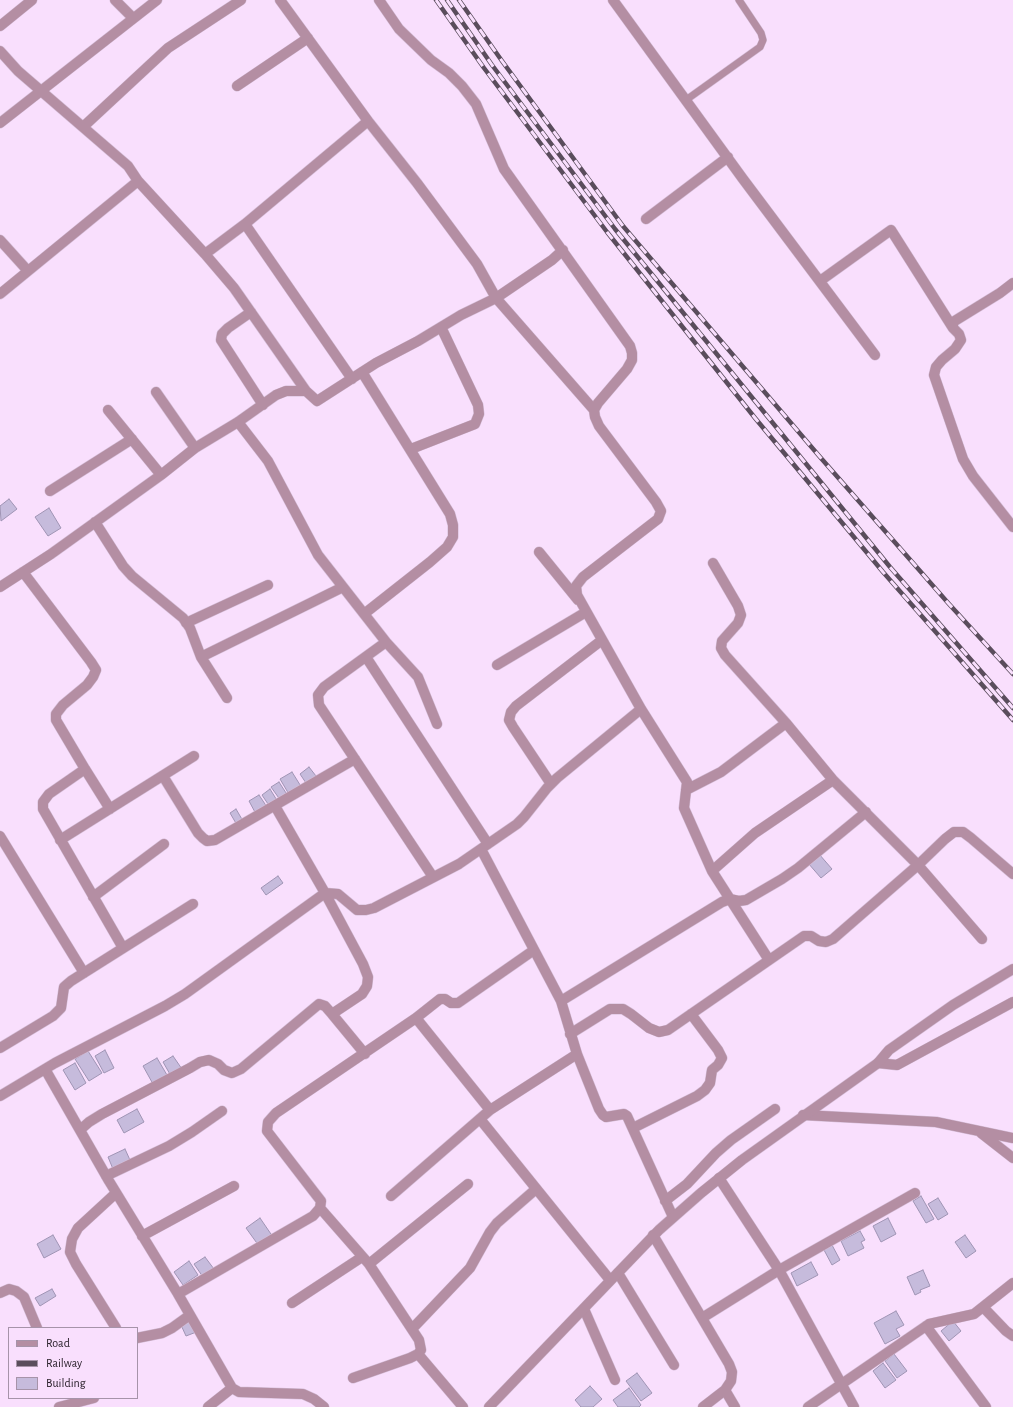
<!DOCTYPE html>
<html>
<head>
<meta charset="utf-8">
<style>
	body { margin:0 }
	#map { position:relative; width:1013px; height:1407px; overflow:hidden; background:#f9dffd; font-family:"Alegreya Sans",sans-serif }
	canvas { display:block }
	.legend { position:absolute; left:8px; top:1327px; width:130px; height:72px; box-sizing:border-box; background:#f9dffd; border:1px solid #a693a9; margin:0; padding:5px 7px; list-style:none; font-size:12px; color:#2a212b }
	.legend li { display:flex; align-items:center; gap:8px; height:20px }
	.legend b { width:20px; border:1px solid #a693a9 }
</style>
</head>
<body>
<div id="map">
<canvas width="1013" height="1407"></canvas>
<ul class="legend">
<li><b style="height:5px;background:#b48ea3"></b>Road</li>
<li><b style="height:5px;background:#5a4d5c"></b>Railway</li>
<li><b style="height:11px;background:#c6bbdc"></b>Building</li>
</ul>
</div>
<script>
const ctx = document.querySelector('canvas').getContext('2d');
ctx.lineJoin = 'round';
function paint(path, color) {
  ctx.fillStyle = color;
  ctx.fill(path, 'evenodd');
}
function poly(rows) {
  const path = new Path2D();
  for (const r of rows) {
    path.moveTo(r[0], r[1]);
    for (let i = 2; i < r.length; i += 2) path.lineTo(r[i], r[i + 1]);
  }
  return path;
}
function trace(path, color, width, dash) {
  ctx.strokeStyle = color;
  ctx.lineWidth = width;
  ctx.lineCap = dash ? 'butt' : 'round';
  ctx.setLineDash(dash || []);
  ctx.stroke(path);
}
const building = poly([
	[9,499,17,509,1,521,0,506,9,499],
	[49,508,61,528,48,536,35,517,49,508],
	[309,767,316,776,306,783,300,774,309,767],
	[292,772,302,788,290,796,280,779,292,772],
	[279,782,288,796,281,801,271,787,279,782],
	[270,789,278,802,270,807,262,795,270,789],
	[259,795,267,807,256,814,249,801,259,795],
	[236,809,243,821,237,825,230,813,236,809],
	[819,854,832,869,821,878,808,863,819,854],
	[278,876,283,883,266,895,261,888,278,876],
	[105,1050,114,1068,104,1073,95,1056,105,1050],
	[88,1051,102,1073,89,1081,75,1059,88,1051],
	[173,1056,182,1069,171,1076,163,1062,173,1056],
	[157,1058,167,1075,153,1084,143,1066,157,1058],
	[75,1063,86,1083,75,1090,63,1070,75,1063],
	[137,1109,144,1122,124,1133,117,1120,137,1109],
	[125,1149,130,1160,113,1169,108,1157,125,1149],
	[921,1196,934,1219,926,1223,913,1201,921,1196],
	[938,1198,948,1214,938,1220,928,1204,938,1198],
	[260,1218,273,1237,259,1246,246,1228,260,1218],
	[888,1218,896,1234,881,1242,873,1226,888,1218],
	[860,1231,865,1240,861,1242,864,1248,848,1256,841,1241,860,1231],
	[53,1235,61,1249,44,1258,37,1244,53,1235],
	[965,1235,976,1251,966,1258,955,1242,965,1235],
	[832,1245,840,1260,832,1265,824,1250,832,1245],
	[205,1257,214,1269,203,1277,194,1264,205,1257],
	[189,1261,198,1275,183,1285,174,1272,189,1261],
	[811,1262,818,1275,797,1286,791,1273,811,1262],
	[923,1270,930,1286,920,1290,921,1292,915,1295,907,1277,923,1270],
	[52,1289,56,1296,40,1306,35,1298,52,1289],
	[896,1311,904,1325,896,1329,900,1336,885,1344,874,1323,896,1311],
	[194,1319,199,1331,186,1336,181,1325,194,1319],
	[953,1321,961,1331,949,1341,941,1331,953,1321],
	[894,1354,907,1371,897,1378,885,1361,894,1354],
	[883,1363,896,1380,885,1388,873,1371,883,1363],
	[637,1373,652,1393,641,1401,626,1381,637,1373],
	[590,1386,602,1399,593,1407,581,1407,575,1400,590,1386],
	[629,1388,641,1405,639,1407,618,1407,613,1400,629,1388]
]);
paint(building, '#c6bbdc');
trace(building, '#9f94b4', 1);
const service = poly([
	[686,100,760,47,763,40,761,33,739,0]
]);
const minor = poly([
	[115,0,133,18],
	[280,0,368,121,417,183,477,264,496,298,594,410],
	[379,0,399,29,431,60,449,73,462,86,476,104,504,169,630,346,632,353,632,360,627,369,598,403,594,410,595,417,599,426,656,502,661,511,658,519,583,577,576,586,577,595,641,709,687,782,684,808,712,871,769,960],
	[613,0,743,179,875,355],
	[0,26,32,0],
	[0,51,18,71,128,166,138,181,205,254,234,288,306,391],
	[237,86,308,38],
	[0,123,157,0],
	[83,127,168,48,241,0],
	[646,219,728,157],
	[245,224,352,379],
	[0,240,28,271],
	[205,254,245,224,368,121],
	[820,281,891,230,953,328],
	[1013,283,1000,293,953,322,953,328,959,334,961,340,955,349,942,360,936,367,934,375,963,459,973,476,1013,527],
	[0,294,138,181],
	[251,312,228,328,222,334,221,340,263,405],
	[362,372,450,514,453,525,453,537,447,547,430,562,364,614],
	[156,392,195,448],
	[108,410,161,475],
	[238,422,268,461,318,555,386,642,418,677,437,724],
	[411,449,475,424,479,414,478,405,441,327],
	[50,491,132,439],
	[95,522,123,566,132,576,183,618,190,628,201,657,227,698],
	[539,552,578,600],
	[713,563,738,606,741,615,738,623,722,641,721,648,725,655,786,723,833,780,918,865,982,939],
	[23,572,91,662,96,670,93,677,87,685,63,705,56,714,56,720,85,769,110,809],
	[0,587,51,554,161,475,195,448,238,422,276,395,286,391,306,391,317,401,376,363,418,341,461,315,496,298,552,260,563,250],
	[186,623,268,585],
	[386,642,324,687,318,695,319,705,433,877],
	[201,657,343,587],
	[366,657,488,844],
	[497,665,586,612],
	[85,769,49,794,43,802,43,809,123,948],
	[163,776,198,833,203,838,207,841,215,840,355,759],
	[551,784,513,727,509,720,511,712,516,706,602,640],
	[686,790,721,772,786,723],
	[275,806,325,893,363,964,368,977,367,986,362,994,332,1014],
	[0,836,84,973],
	[60,840,194,756],
	[481,849,561,1001,577,1054,599,1109,603,1115,606,1117,624,1114,627,1116,673,1217],
	[712,871,755,833,833,780],
	[93,897,164,844],
	[561,1001,722,902,730,899,739,901,746,900,782,879,798,868,866,812],
	[416,1018,490,1110],
	[570,1034,610,1009,623,1009,631,1014,649,1028,659,1032,668,1030,804,936,811,936,819,941,826,942,833,939,918,865,945,839,954,832,963,832,971,838,1013,874],
	[0,1048,53,1016,61,1008,64,987,71,981,193,904],
	[878,1063,897,1065,1013,1002],
	[45,1069,109,1181,178,1294,232,1388,239,1392,303,1394,314,1399,324,1407],
	[0,1096,55,1063,165,1006,185,994,325,893,338,894,357,910,366,910,374,908,459,864,517,824,524,817,547,788,557,778,641,709],
	[803,1115,936,1122,1013,1138],
	[480,1119,610,1280],
	[633,1128,697,1096,705,1090,710,1083,712,1070,718,1065,722,1058,718,1050,691,1014],
	[80,1130,89,1122,102,1114,190,1068,200,1062,209,1060,218,1064,224,1070,232,1073,241,1069,319,1004,325,1006,332,1014,365,1054],
	[981,1133,1013,1158],
	[106,1176,169,1146,192,1132,222,1111],
	[719,1178,779,1270,854,1407],
	[116,1193,78,1228,72,1239,70,1252,76,1264,116,1328],
	[391,1196,490,1110,577,1054],
	[665,1201,687,1184,716,1153,731,1140,775,1109],
	[320,1208,369,1264,419,1340,421,1350,418,1354,410,1358,353,1378],
	[653,1235,729,1364,732,1372,731,1381,725,1390,703,1407],
	[142,1236,234,1186],
	[369,1264,468,1184],
	[618,1273,674,1365],
	[0,1293,9,1289,16,1291,24,1297,37,1328],
	[178,1294,313,1216,320,1208,321,1201,314,1192,267,1131,268,1122,276,1113,416,1018,440,999,445,999,451,1003,458,1003,534,950],
	[292,1303,362,1257],
	[983,1307,1006,1331,1013,1336],
	[584,1309,615,1380],
	[702,1318,779,1270,915,1193],
	[926,1326,986,1407],
	[412,1329,470,1268,490,1232,497,1223,536,1189],
	[137,1338,162,1333,172,1328,190,1315],
	[418,1354,463,1407],
	[725,1390,735,1407],
	[59,1407,94,1398],
	[208,1407,232,1388],
	[808,1407,929,1324,974,1314,1013,1283]
]);
const tertiary = poly([
	[489,1407,659,1230,701,1193,742,1160,878,1063,889,1050,953,1005,1013,969]
]);
trace(service, '#d4bdd7', 8);
trace(minor, '#d4bdd7', 11);
trace(tertiary, '#d4bdd7', 11);
trace(service, '#b48ea3', 7);
trace(minor, '#b48ea3', 10);
trace(tertiary, '#b48ea3', 10);
const rail = poly([
	[436,0,484,68,607,232,755,418,883,572,1013,720],
	[447,0,492,65,615,229,890,567,1013,708],
	[459,0,502,61,623,226,820,457,949,604,1013,674]
]);
trace(rail, '#5a4d5c', 4.5);
trace(rail, '#f9dffd', 3, [9]);
</script>
</body>
</html>
